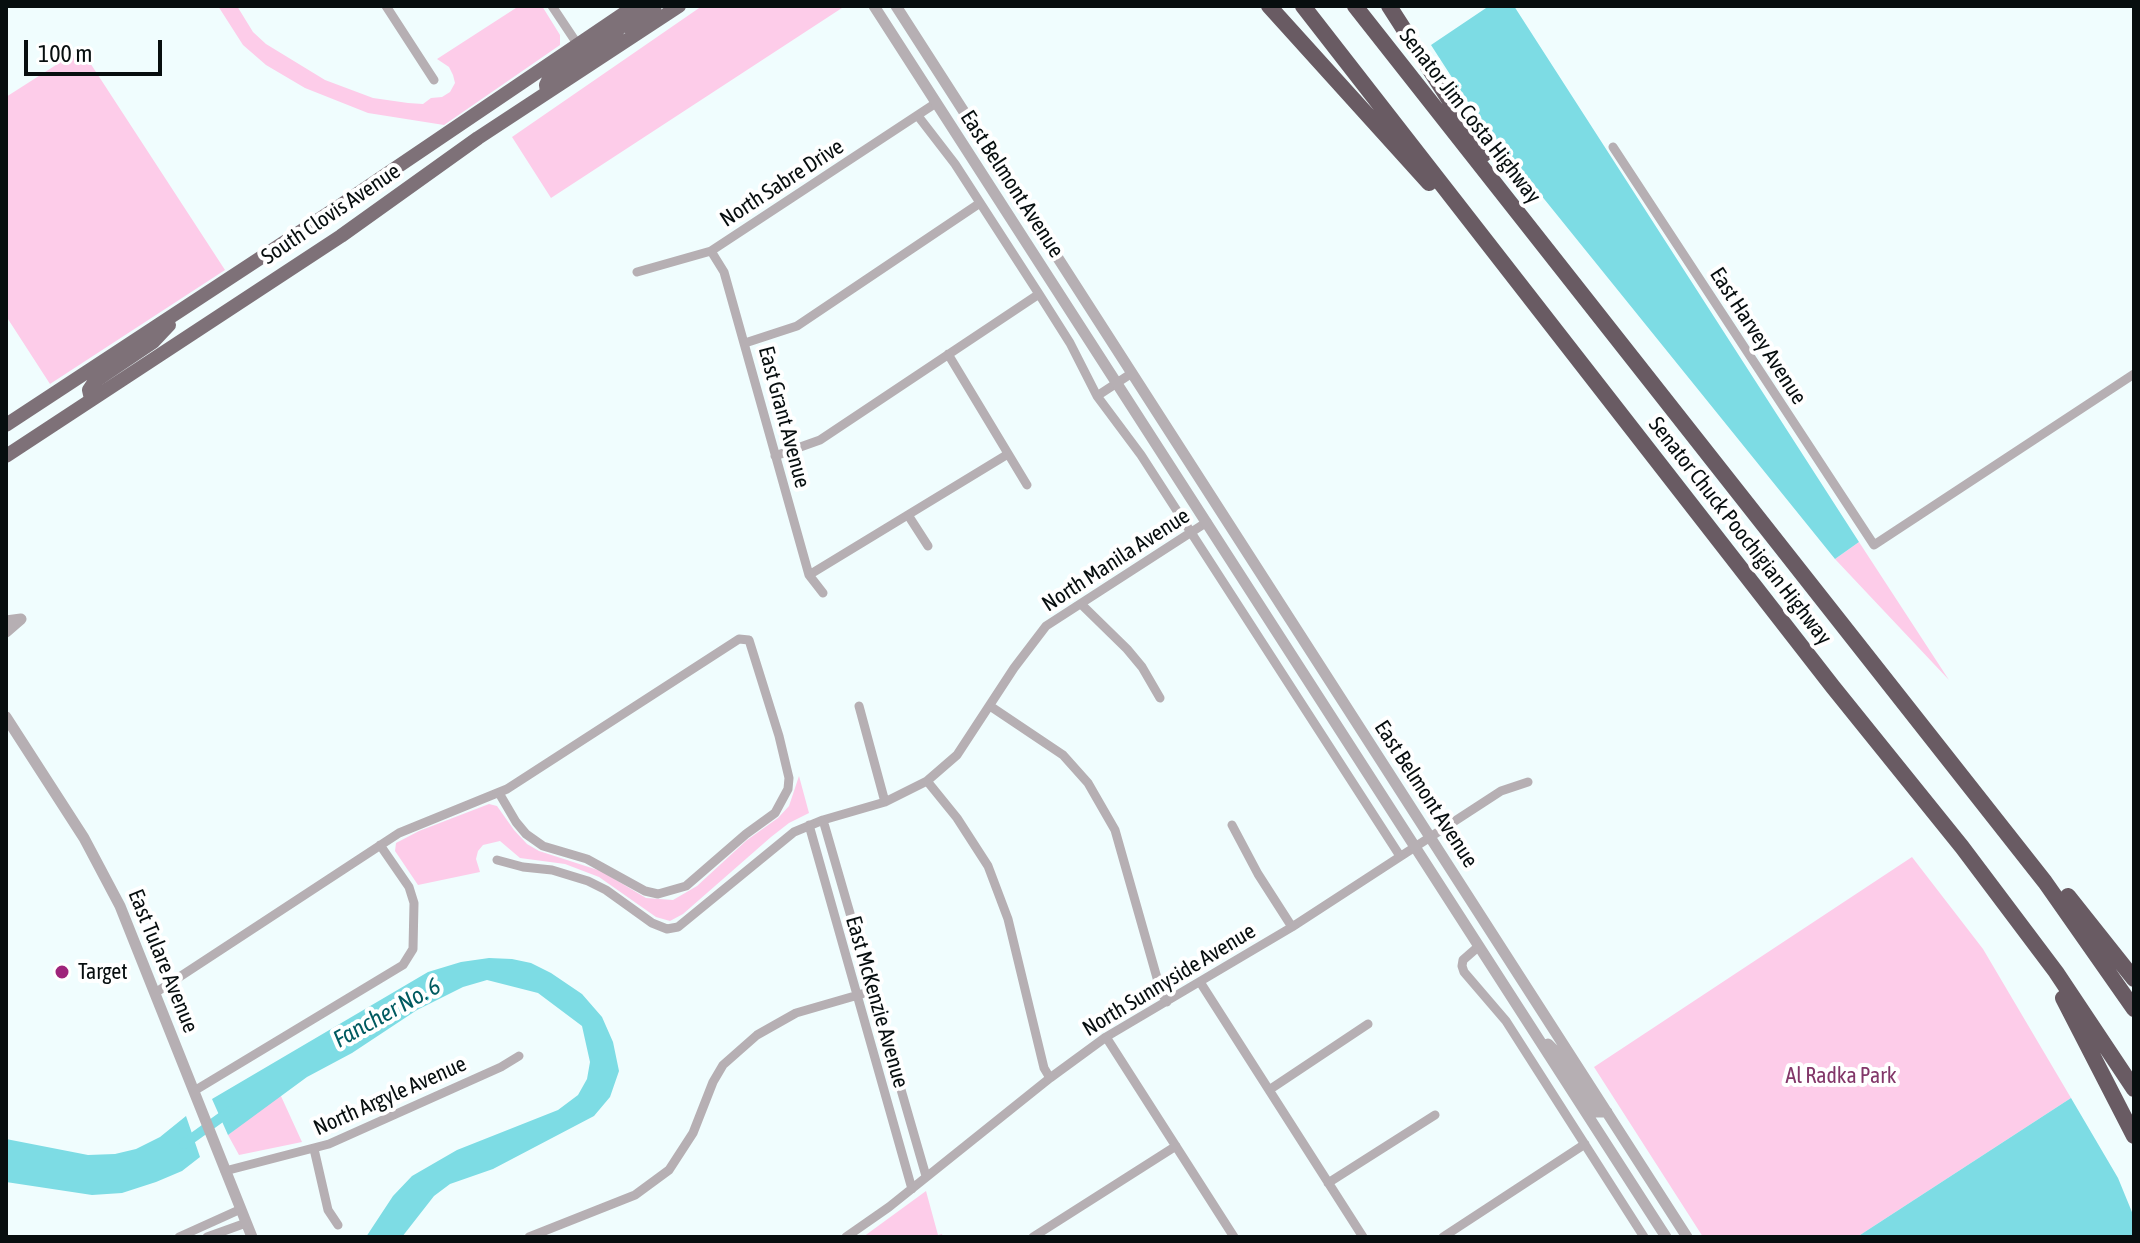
<!DOCTYPE html>
<html>
<head>
<meta charset="utf-8">
<style>
	body { margin:0 }
	#map { position:relative; width:2140px; height:1243px; overflow:hidden; background:#f0fdfe; font-family:"Asap Condensed",sans-serif }
	canvas { display:block }
	.frame { position:absolute; inset:0; border:8px solid #070e0f; pointer-events:none }
	.scale { position:absolute; left:24px; top:40px; width:138px; height:36px; box-sizing:border-box; border:4px solid #070e0f; border-top:0; padding-left:10px; font-size:24px; line-height:28px; white-space:nowrap; color:#070e0f; -webkit-text-stroke:6px #fff; paint-order:stroke }
</style>
</head>
<body>
<div id="map">
<canvas width="2140" height="1243"></canvas>
<div class="frame"></div>
<div class="scale">100 m</div>
</div>
<script>
const ctx = document.querySelector('canvas').getContext('2d');
ctx.lineJoin = 'round';
function paint(path, color) {
  ctx.fillStyle = color;
  ctx.fill(path, 'evenodd');
}
function poly(rows) {
  const path = new Path2D();
  for (const r of rows) {
    path.moveTo(r[0], r[1]);
    for (let i = 2; i < r.length; i += 2) path.lineTo(r[i], r[i + 1]);
  }
  return path;
}
function trace(path, color, width, dash) {
  ctx.strokeStyle = color;
  ctx.lineWidth = width;
  ctx.lineCap = dash ? 'butt' : 'round';
  ctx.setLineDash(dash || []);
  ctx.stroke(path);
}
function drawText(font, color, halo, rows, align = 'center') {
  ctx.font = font + ' "Asap Condensed",sans-serif';
  ctx.lineWidth = 8;
  ctx.setLineDash([]);
  ctx.textBaseline = 'middle';
  ctx.strokeStyle = halo;
  ctx.fillStyle = color;
  for (const [text, x, y, turn = 0] of rows) {
    ctx.save();
    ctx.translate(x, y);
    ctx.rotate((+turn || 0) * Math.PI / 180);
    ctx.textAlign = isNaN(turn) ? turn : align;
    if (halo) ctx.strokeText(text, 0, 0);
    ctx.fillText(text, 0, 0);
    ctx.restore();
  }
}
paint(poly([
	[218,6,237,6,253,32,266,44,325,80,373,98,408,103,423,104,431,98,442,97,450,92,455,83,453,75,449,67,437,59,519,6,542,6,560,35,560,45,444,125,368,113,305,88,266,65,243,45],
	[702,6,845,6,551,198,512,137],
	[81,49,225,270,50,384,6,316,6,97],
	[1859,542,1949,680,1835,559],
	[799,776,809,813,789,823,771,837,683,914,670,921,656,917,599,877,565,864,520,858,500,841,483,845,478,851,476,859,480,872,418,885,395,851,396,843,419,831,489,804,497,806,514,830,527,844,539,851,601,871,646,898,673,900,697,886,747,840,778,818,789,806],
	[1912,857,1983,949,2071,1098,1857,1237,1703,1237,1594,1067],
	[280,1094,302,1142,239,1155,228,1135],
	[926,1191,938,1235,942,1234,943,1237,863,1237]
]), '#fdcce9');
paint(poly([
	[1489,6,1514,6,1859,542,1835,559,1507,153,1473,110,1431,45],
	[489,958,512,959,531,963,551,973,582,994,602,1017,613,1042,619,1071,610,1097,594,1116,493,1169,450,1184,434,1196,402,1237,366,1237,393,1196,412,1176,457,1150,558,1110,578,1095,587,1079,590,1062,582,1026,538,993,487,980,463,987,417,1010,352,1053,307,1077,228,1135,212,1099,428,972,461,962],
	[2071,1098,2118,1178,2134,1217,2134,1237,1857,1237],
	[186,1116,200,1157,182,1171,156,1182,122,1193,92,1195,6,1182,6,1139,88,1155,115,1154,136,1149,160,1137]
]), '#7ddce4');
trace(poly([
	[184,1144,230,1111]
]), '#7ddce4', 10);
trace(poly([
	[386,6,434,80],
	[552,6,578,45],
	[918,116,955,164,1039,294,1070,343,1097,396],
	[1613,147,1874,545,2134,374],
	[711,251,724,272,809,575,823,593],
	[637,272,711,251,936,103],
	[745,343,797,326,980,203],
	[948,354,1027,485],
	[1132,373,1097,396,1141,455,1400,856],
	[775,456,820,440,1039,294],
	[908,515,928,546],
	[809,575,1008,454],
	[1082,605,1127,649,1142,667,1160,698],
	[859,706,885,802],
	[990,706,1063,755,1088,783,1115,830,1161,992,1167,1002],
	[927,781,957,818,988,866,1008,919,1044,1068,1050,1078],
	[823,820,926,1176],
	[809,825,912,1189],
	[1232,825,1258,874,1292,927],
	[497,860,523,867,552,870,588,881,606,890,652,923,667,929,678,927,794,832,823,820,885,802,927,781,957,755,1014,668,1046,626,1207,522],
	[1479,946,1463,960,1462,966,1464,972,1506,1021,1644,1237],
	[1200,982,1363,1237],
	[155,993,399,833,507,789,739,639,749,640,779,736,789,778,788,789,775,813,746,834,686,886,658,894,645,891,587,859,543,846,526,834,516,822,499,793],
	[1106,1037,1234,1237],
	[1269,1090,1368,1024],
	[194,1091,403,965,413,949,414,903,409,887,380,845],
	[314,1149,328,1210,338,1225],
	[225,1171,329,1144,501,1067,519,1056],
	[1328,1183,1435,1115],
	[179,1237,241,1209],
	[207,1237,246,1223],
	[529,1237,635,1195,669,1170,693,1133,713,1082,723,1065,757,1035,796,1013,872,991],
	[846,1237,889,1207,1050,1078,1106,1037,1292,927,1501,791,1528,782],
	[1033,1237,1176,1146],
	[1443,1237,1585,1144]
]), '#b6afb3', 9);
trace(poly([
	[874,6,1666,1237],
	[896,6,1687,1237],
	[6,621,21,619,6,632],
	[6,717,84,838,120,906,252,1237],
	[1548,1044,1560,1056,1596,1112,1607,1112]
]), '#b6afb3', 11);
trace(poly([
	[630,28,640,16,655,6],
	[547,92,546,85,550,77,612,36,631,16],
	[91,399,89,390,95,381,153,342,169,325],
	[6,425,341,205,635,6],
	[6,456,341,236,478,138,679,6]
]), '#7e7178', 14);
trace(poly([
	[1269,6,1429,183],
	[1303,6,1833,687,1962,847,2056,972,2134,1089],
	[1355,6,2045,882,2134,1009],
	[1389,6,1484,154],
	[2068,896,2134,979],
	[2063,998,2134,1136]
]), '#695b63', 16);
for (const [x, y, r, color] of [
	[62,972,8,"#9e247b"]
]) {
  const dot = new Path2D();
  dot.arc(x, y, r, 0, 2 * Math.PI);
  ctx.fillStyle = color;
  ctx.fill(dot);
  trace(dot, '#fff', 3);
}
drawText('22px', '#070e0f', '#fff', [
	["Senator Jim Costa Highway",1470,116,52],
	["North Sabre Drive",782,183,-33],
	["East Belmont Avenue",1012,184,57],
	["South Clovis Avenue",331,214,-34],
	["East Harvey Avenue",1758,336,57],
	["East Grant Avenue",784,417,75],
	["Senator Chuck Poochigian Highway",1740,531,52],
	["North Manila Avenue",1116,560,-33],
	["East Belmont Avenue",1426,794,57],
	["East Tulare Avenue",163,961,68],
	["North Sunnyside Avenue",1169,980,-31],
	["East McKenzie Avenue",877,1002,74],
	["North Argyle Avenue",390,1096,-24]
]);
drawText('22px', '#070e0f', '#fff', [
	["Target",78,972]
], 'left');
drawText('22px', '#823769', '#fff', [
	["Al Radka Park",1841,1076]
]);
drawText('italic 24px', '#005a60', '#fff', [
	["Fancher No. 6",387,1013,-29]
]);
</script>
</body>
</html>
